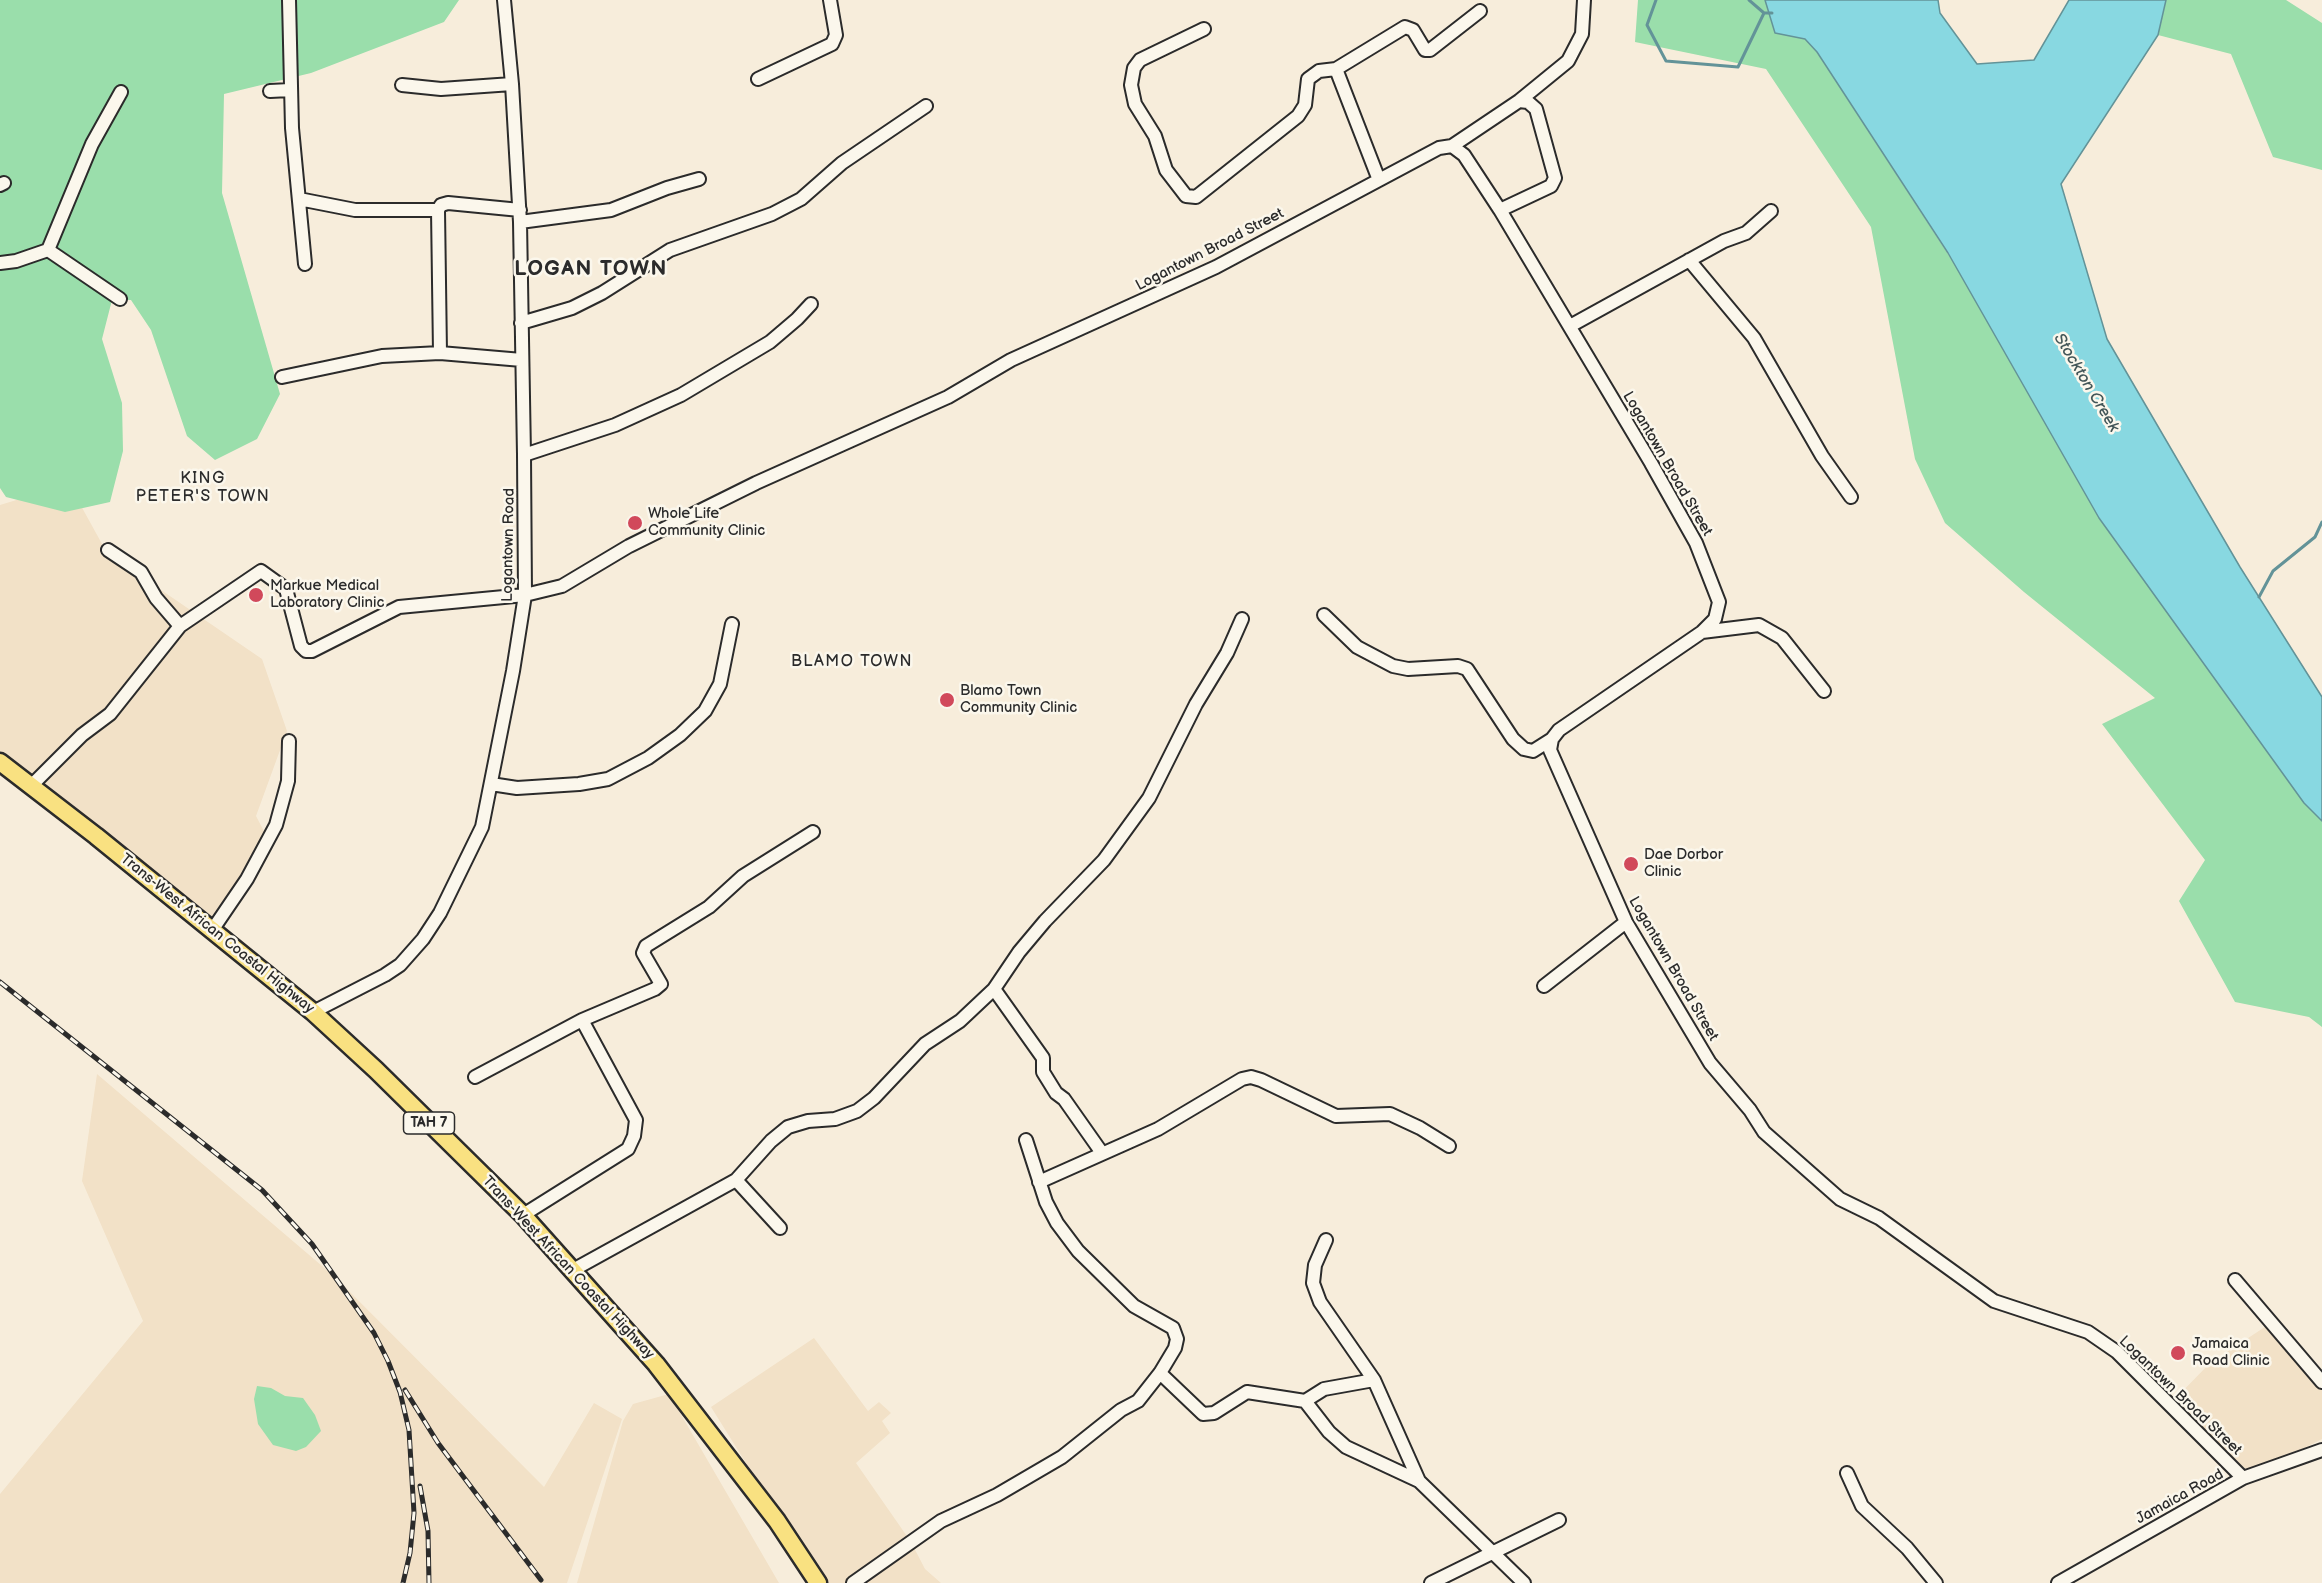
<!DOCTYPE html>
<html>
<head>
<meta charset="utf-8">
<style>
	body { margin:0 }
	canvas { display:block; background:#f7eddb }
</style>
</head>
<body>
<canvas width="2322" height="1583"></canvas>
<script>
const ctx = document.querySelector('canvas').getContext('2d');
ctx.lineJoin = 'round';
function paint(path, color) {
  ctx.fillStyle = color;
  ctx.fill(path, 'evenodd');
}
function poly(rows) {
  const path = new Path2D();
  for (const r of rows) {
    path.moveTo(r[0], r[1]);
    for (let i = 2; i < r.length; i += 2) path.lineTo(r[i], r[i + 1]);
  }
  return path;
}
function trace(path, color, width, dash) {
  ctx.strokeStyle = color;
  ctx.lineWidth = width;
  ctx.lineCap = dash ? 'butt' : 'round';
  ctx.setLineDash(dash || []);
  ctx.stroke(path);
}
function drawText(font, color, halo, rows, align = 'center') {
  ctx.font = font + ' "Balsamiq Sans",sans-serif';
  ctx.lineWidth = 5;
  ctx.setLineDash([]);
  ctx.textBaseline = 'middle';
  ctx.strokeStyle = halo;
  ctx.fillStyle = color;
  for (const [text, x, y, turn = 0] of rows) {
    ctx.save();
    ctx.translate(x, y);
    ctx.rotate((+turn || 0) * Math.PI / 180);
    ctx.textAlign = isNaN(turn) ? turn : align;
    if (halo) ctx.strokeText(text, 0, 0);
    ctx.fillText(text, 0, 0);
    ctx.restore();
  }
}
paint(poly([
	[69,484,107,553,262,659,287,731,256,816,267,837,214,926,0,762,0,505],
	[97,1074,335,1277,544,1487,594,1403,622,1419,567,1583,0,1583,0,1494,143,1321,82,1181],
	[2271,1323,2322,1381,2322,1439,2259,1471,2247,1469,2227,1459,2172,1402,2210,1363],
	[814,1338,868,1411,879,1402,891,1413,882,1421,890,1433,856,1463,911,1542,925,1569,941,1583,821,1583,711,1407],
	[669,1394,779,1583,577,1583,623,1421,633,1404]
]), '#f2e1c7');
paint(poly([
	[0,0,459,0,444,22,311,73,224,94,222,193,280,394,257,439,215,460,187,436,151,330,131,300,112,300,102,339,122,403,123,451,110,502,65,512,6,497,0,488],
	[1638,0,1765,0,1775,33,1805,39,1817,52,2304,803,2322,821,2322,1027,2309,1017,2235,1002,2179,901,2205,860,2102,724,2155,698,2024,592,1945,523,1915,459,1871,227,1766,69,1635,42],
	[2166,0,2286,0,2322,23,2322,170,2273,157,2231,54,2158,35],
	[257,1386,271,1388,285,1396,303,1398,315,1415,321,1431,306,1447,296,1451,273,1445,258,1424,254,1399]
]), '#9adeab');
const water = poly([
	[1765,0,1938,0,1940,13,1977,64,2034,60,2069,0,2166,0,2158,35,2061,184,2107,339,2240,567,2322,697,2322,821,2304,803,2099,518,1948,253,1817,52,1805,39,1775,33,1765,0]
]);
paint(water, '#88d8e1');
trace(water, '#639398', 1.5);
trace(poly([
	[1656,0,1647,25,1666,61,1738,67,1764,13],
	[1749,0,1764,13,1772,13],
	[2259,597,2273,571,2315,537,2322,522]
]), '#639398', 3);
const minor = poly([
	[289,0,292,128,305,264],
	[1204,29,1140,60,1134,68,1131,85,1135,104,1155,136,1166,170,1186,196,1196,197,1298,116,1305,105,1308,79,1319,71,1336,69],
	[758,79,832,44,836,35,830,0],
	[402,85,441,89,512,84],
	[270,91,290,90],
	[1452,146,1519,101,1568,61,1582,34,1584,0],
	[1379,180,1336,69,1405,27,1413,30,1425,50,1430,50,1480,11],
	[0,185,4,183],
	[299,199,355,210,438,210],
	[1500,210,1551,186,1555,178,1536,109,1528,102,1519,101],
	[520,222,611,210,667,188,699,179],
	[48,250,120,299],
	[1689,260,1754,338,1822,456,1851,497],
	[0,263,16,261,48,250,92,144,121,92],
	[521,323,572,308,602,293,670,250,772,214,801,199,842,163,926,106],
	[1570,326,1724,241,1746,233,1771,211],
	[440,353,438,210,441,205,448,203,520,210],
	[282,377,382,356,440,353,522,360],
	[524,455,615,425,681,395,770,342,797,319,811,304],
	[108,550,141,572,156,598,180,626],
	[1324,615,1357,647,1393,666,1408,669,1458,666,1467,669,1513,739,1524,749,1533,751,1552,739],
	[1702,632,1759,625,1782,638,1824,691],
	[491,784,517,788,579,784,608,779,648,758,680,735,705,711,720,684,732,624],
	[31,786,82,735,110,714,180,626,261,571,286,589,301,646,306,651,312,651,399,607,525,595,562,586,629,546,756,483,948,397,1011,360,1216,267,1439,148,1452,146,1464,155,1500,210,1651,463,1696,543,1719,602,1715,619,1702,632,1559,730,1552,739,1550,750,1626,922,1710,1063,1750,1110,1764,1132,1840,1199,1879,1218,1994,1301,2088,1332,2117,1352,2243,1478],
	[213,929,247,879,276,825,288,781,289,741],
	[1544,986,1626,922],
	[994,989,1043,1058,1043,1072,1056,1093,1064,1099,1102,1153],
	[313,1012,385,975,400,965,423,939,440,913,482,827,513,671,525,595,524,455,520,222,512,84,504,0],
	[475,1077,582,1020,655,989,661,984,643,953,646,946,709,907,743,876,813,832],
	[736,1180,780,1228],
	[1039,1182,1158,1129,1242,1079,1251,1077,1261,1080,1336,1116,1390,1114,1420,1128,1449,1146],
	[523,1215,628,1149,634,1136,636,1120,582,1020],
	[1326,1240,1315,1265,1313,1283,1320,1302,1374,1380,1419,1481,1524,1583],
	[573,1270,736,1180,771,1141,788,1127,808,1121,835,1119,857,1111,874,1098,925,1044,960,1021,994,989,1019,952,1045,921,1104,860,1149,798,1196,704,1227,653,1242,619],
	[2235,1280,2322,1382],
	[1160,1373,1203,1414,1214,1413,1247,1392,1305,1401,1324,1389,1374,1380],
	[1305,1401,1329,1432,1346,1447,1419,1481],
	[1847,1473,1862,1506,1907,1548,1936,1583],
	[853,1583,941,1521,997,1495,1062,1457,1121,1410,1138,1401,1160,1373,1175,1348,1177,1339,1173,1328,1134,1306,1078,1251,1057,1223,1046,1202,1026,1140],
	[1431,1583,1559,1520],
	[2058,1583,2243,1478,2322,1450]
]);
const highway = poly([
	[0,762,96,836,313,1012,376,1070,523,1215,656,1364,777,1521,818,1583]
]);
trace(minor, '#2b2b2b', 16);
trace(highway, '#2b2b2b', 21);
trace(minor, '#fbf7ec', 12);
trace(highway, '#f9e181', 16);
const rail = poly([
	[0,982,262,1190,312,1244,374,1333,388,1361,400,1392,409,1430,414,1513,410,1553,403,1583],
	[405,1390,438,1443,541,1580],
	[420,1486,428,1531,429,1583]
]);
trace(rail, '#2b2b2b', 5);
trace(rail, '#fbf7ec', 3, [9]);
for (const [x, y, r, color] of [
	[635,523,8,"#d1495b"],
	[256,595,8,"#d1495b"],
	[947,700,8,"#d1495b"],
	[1631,864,8,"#d1495b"],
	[2178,1353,8,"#d1495b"]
]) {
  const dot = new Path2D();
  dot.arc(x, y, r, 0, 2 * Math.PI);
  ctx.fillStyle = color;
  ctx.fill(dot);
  trace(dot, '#fbf7ec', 2);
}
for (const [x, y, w] of [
	[429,1123,51]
]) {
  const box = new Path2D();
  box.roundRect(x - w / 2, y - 11, w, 22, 4.5);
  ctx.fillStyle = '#fbf7ec';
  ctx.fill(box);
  trace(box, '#2b2b2b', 1.5);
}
drawText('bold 14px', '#2b2b2b', null, [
	["TAH 7",429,1123]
]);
drawText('15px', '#2b2b2b', '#fbf7ec', [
	["Logantown Broad Street",1210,250,-27],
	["Logantown Broad Street",1667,464,60],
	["Logantown Road",509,545,-89],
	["Trans-West African Coastal Highway",217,934,39],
	["Logantown Broad Street",1673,969,60],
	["Trans-West African Coastal Highway",568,1268,47],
	["Logantown Broad Street",2180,1396,44],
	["Jamaica Road",2180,1497,-29]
]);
drawText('15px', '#2b2b2b', '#fbf7ec', [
	["Whole Life",648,514],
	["Community Clinic",648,531],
	["Markue Medical",270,586],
	["Laboratory Clinic",270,603],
	["Blamo Town",960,691],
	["Community Clinic",960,708],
	["Dae Dorbor",1644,855],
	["Clinic",1644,872],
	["Jamaica",2192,1344],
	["Road Clinic",2192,1361]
], 'left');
drawText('italic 16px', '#425658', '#fbf7ec', [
	["Stockton Creek",2086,383,59]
]);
ctx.letterSpacing = '1.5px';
drawText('16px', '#2b2b2b', '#fbf7ec', [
	["KING",203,479],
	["PETER'S TOWN",203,497],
	["BLAMO TOWN",852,662]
]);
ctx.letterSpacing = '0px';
ctx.letterSpacing = '1.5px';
drawText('bold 21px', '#2b2b2b', '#fbf7ec', [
	["LOGAN TOWN",591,270]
]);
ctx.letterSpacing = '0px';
</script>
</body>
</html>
